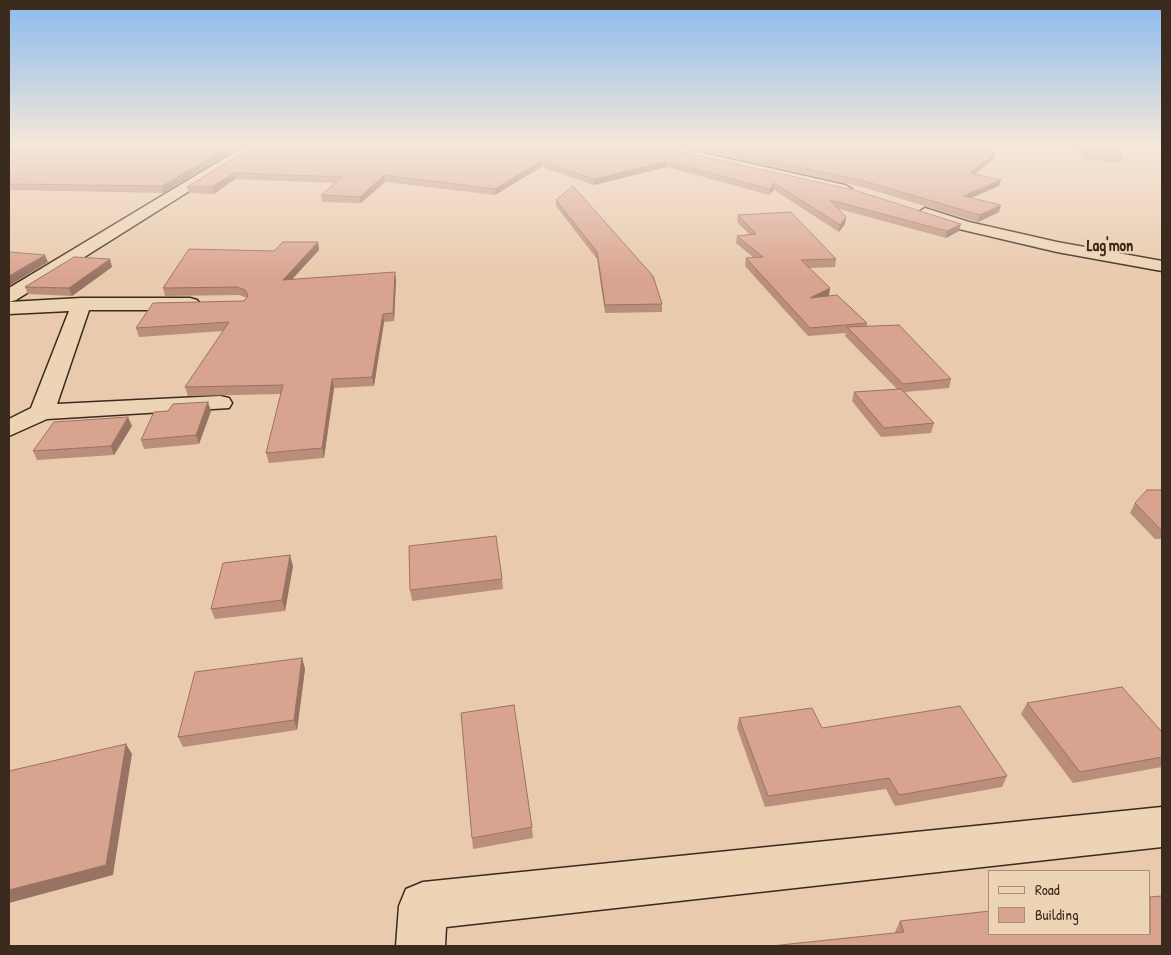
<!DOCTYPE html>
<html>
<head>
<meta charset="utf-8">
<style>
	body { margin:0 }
	#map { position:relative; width:1171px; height:955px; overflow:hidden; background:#e9caad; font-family:"Patrick Hand",sans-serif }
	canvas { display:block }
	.frame { position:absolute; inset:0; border:10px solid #3b2a1e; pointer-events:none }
	.legend { position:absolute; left:988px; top:870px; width:162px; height:65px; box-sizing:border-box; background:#edd4b5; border:1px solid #a69079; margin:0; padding:6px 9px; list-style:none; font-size:15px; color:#3b2a1e }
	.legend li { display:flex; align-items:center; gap:10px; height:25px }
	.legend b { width:25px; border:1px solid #a69079 }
</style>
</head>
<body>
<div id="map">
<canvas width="1171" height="955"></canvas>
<div class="frame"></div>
<ul class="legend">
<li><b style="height:6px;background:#edd4b5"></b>Road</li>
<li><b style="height:14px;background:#d9a48f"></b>Building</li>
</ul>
</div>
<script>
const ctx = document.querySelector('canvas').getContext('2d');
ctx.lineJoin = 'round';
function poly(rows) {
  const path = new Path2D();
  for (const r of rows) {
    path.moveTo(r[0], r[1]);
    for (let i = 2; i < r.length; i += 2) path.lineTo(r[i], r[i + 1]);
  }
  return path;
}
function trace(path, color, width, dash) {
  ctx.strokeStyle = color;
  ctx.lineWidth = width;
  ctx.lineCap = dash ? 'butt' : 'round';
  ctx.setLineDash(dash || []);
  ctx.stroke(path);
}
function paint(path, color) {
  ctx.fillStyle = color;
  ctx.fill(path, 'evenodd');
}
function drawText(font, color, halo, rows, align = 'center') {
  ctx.font = font + ' "Patrick Hand",sans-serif';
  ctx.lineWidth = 5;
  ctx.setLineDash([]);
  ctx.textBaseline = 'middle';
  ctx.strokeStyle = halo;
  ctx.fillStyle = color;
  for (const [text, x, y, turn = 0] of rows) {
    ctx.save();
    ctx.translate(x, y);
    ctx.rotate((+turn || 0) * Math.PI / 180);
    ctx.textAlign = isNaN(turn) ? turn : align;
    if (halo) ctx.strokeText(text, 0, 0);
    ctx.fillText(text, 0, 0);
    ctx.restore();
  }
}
const minor = poly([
	[248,144,264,144,16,300,9,302,9,288,248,144],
	[640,144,663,144,845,185,852,189,845,193,646,148,640,144],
	[925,208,969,222,1057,242,1162,261,1162,271,1057,252,959,229,920,216,917,213,925,208],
	[81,298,190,298,197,300,200,304,197,308,190,310,89,310,57,404,220,396,229,398,232,403,229,408,47,419,9,436,9,419,31,408,69,311,9,314,9,302,81,298],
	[1162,807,1162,847,446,927,445,946,396,946,399,906,406,889,423,882,1162,807]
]);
trace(minor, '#3b2a1e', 3);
paint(minor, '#edd4b5');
paint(poly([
	[9,144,244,144,163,193,9,190],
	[257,144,646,144,959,231,946,238,839,209,846,217,845,224,839,232,774,190,769,195,667,167,594,185,541,167,495,195,385,182,361,203,322,202,321,195,336,183,235,179,214,194,189,193,187,187],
	[672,144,934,144,994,159,975,174,999,186,971,198,999,212,978,222,862,187],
	[1076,144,1116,144,1123,157,1121,163,1082,159],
	[556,200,662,304,662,312,605,313,597,259,556,206],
	[738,215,836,259,835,267,809,268,829,296,867,323,867,326,951,379,949,388,905,392,934,423,931,433,881,437,852,401,854,392,897,389,845,336,846,333,808,336,745,266,746,258,754,258,736,243,737,236,749,234,737,222],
	[318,242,319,250,292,279,396,280,394,321,384,322,374,386,334,388,324,458,269,463,266,453,281,394,188,396,185,387,223,331,139,337,136,328,244,301,247,298,239,295,165,296,163,288,274,251],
	[112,267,72,296,28,294,25,287],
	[211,411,199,444,144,449,141,440],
	[132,426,114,455,37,460,33,451],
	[1162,490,1162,539,1155,539,1130,513,1135,503],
	[293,566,285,611,215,619,211,609],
	[502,579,503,589,412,601,410,590],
	[302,658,305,669,297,730,183,747,178,737],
	[1027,703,1162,732,1162,767,1073,783,1021,714],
	[739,718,822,728,1007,776,1002,787,895,806,886,789,765,807,737,728],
	[532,827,533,838,473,849,472,838],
	[900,921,990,934,896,933,895,932]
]), '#bb8d7b');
paint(poly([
	[233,144,244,144,163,193,162,186],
	[996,153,994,159,968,179,970,173],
	[541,161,541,167,495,195,495,189],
	[667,161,667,167,594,185,594,179],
	[234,173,235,179,214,194,212,187],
	[384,175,385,182,361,203,360,197],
	[1001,180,999,186,961,202,963,196],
	[774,183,774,190,769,195,770,189],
	[1001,205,999,212,978,222,980,215],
	[846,217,845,224,839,232,840,225],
	[961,224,959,231,946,238,947,231],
	[318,242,319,250,285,287,283,280],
	[45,255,48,262,9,286,9,276],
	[110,259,112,267,72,296,69,288],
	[395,272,396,280,394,321,393,313],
	[830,288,829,296,810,298],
	[383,314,384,322,374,386,372,377],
	[332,379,334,388,324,458,322,448],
	[208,402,211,411,199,444,196,435],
	[128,417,132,426,114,455,111,446],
	[290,555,293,566,285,611,282,600],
	[302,658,305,669,297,730,294,720],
	[126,744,132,754,113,875,9,903,9,890]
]), '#987364');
const building = poly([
	[9,144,233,144,162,186,9,184,9,144],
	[257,144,646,144,854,190,961,224,947,231,830,200,846,217,840,225,774,183,770,189,667,161,594,179,541,161,495,189,384,175,360,197,321,195,343,177,234,173,212,187,187,187,257,144],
	[697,144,934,144,996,153,970,173,1001,180,963,196,1001,205,980,215,864,181,697,144],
	[1080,144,1116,144,1123,157,1084,153,1080,144],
	[573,186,653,276,662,304,605,305,597,252,556,200,573,186],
	[791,212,836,259,801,260,830,288,810,298,837,295,867,323,810,328,746,258,763,257,737,236,756,234,738,215,791,212],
	[283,242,318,242,283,280,395,272,393,313,383,314,372,377,332,379,322,448,266,453,283,385,185,387,229,322,136,328,153,303,244,301,248,296,245,290,237,287,163,288,189,249,274,251,283,242],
	[9,252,45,255,9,276,9,252],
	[74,257,110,259,69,288,25,287,74,257],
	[899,325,951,379,903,384,847,327,899,325],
	[901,389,934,423,884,428,854,392,901,389],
	[208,402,196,435,141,440,154,412,168,411,173,404,208,402],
	[128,417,111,446,33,451,54,422,128,417],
	[1147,490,1162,490,1162,529,1160,529,1135,503,1147,490],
	[496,536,502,579,410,590,409,546,496,536],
	[290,555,282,600,211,609,223,563,290,555],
	[302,658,294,720,178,737,195,672,302,658],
	[1122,687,1162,732,1162,757,1080,772,1027,703,1122,687],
	[514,705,532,827,472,838,461,713,514,705],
	[960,706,1007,776,899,795,889,778,768,796,739,718,812,708,822,728,960,706],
	[126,744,106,865,9,890,9,771,126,744],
	[1162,896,1162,946,771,946,904,932,900,921,990,911,990,934,1150,934,1150,897,1162,896]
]);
paint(building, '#d9a48f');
trace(building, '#987364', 1);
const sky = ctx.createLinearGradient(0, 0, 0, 278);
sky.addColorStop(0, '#89bbed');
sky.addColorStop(0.52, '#f5e7da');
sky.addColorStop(1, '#f5e7da00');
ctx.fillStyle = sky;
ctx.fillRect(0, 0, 1171, 278);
drawText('bold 16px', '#3b2a1e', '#edd4b5', [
	["Lag'mon",1110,247]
]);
</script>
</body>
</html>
